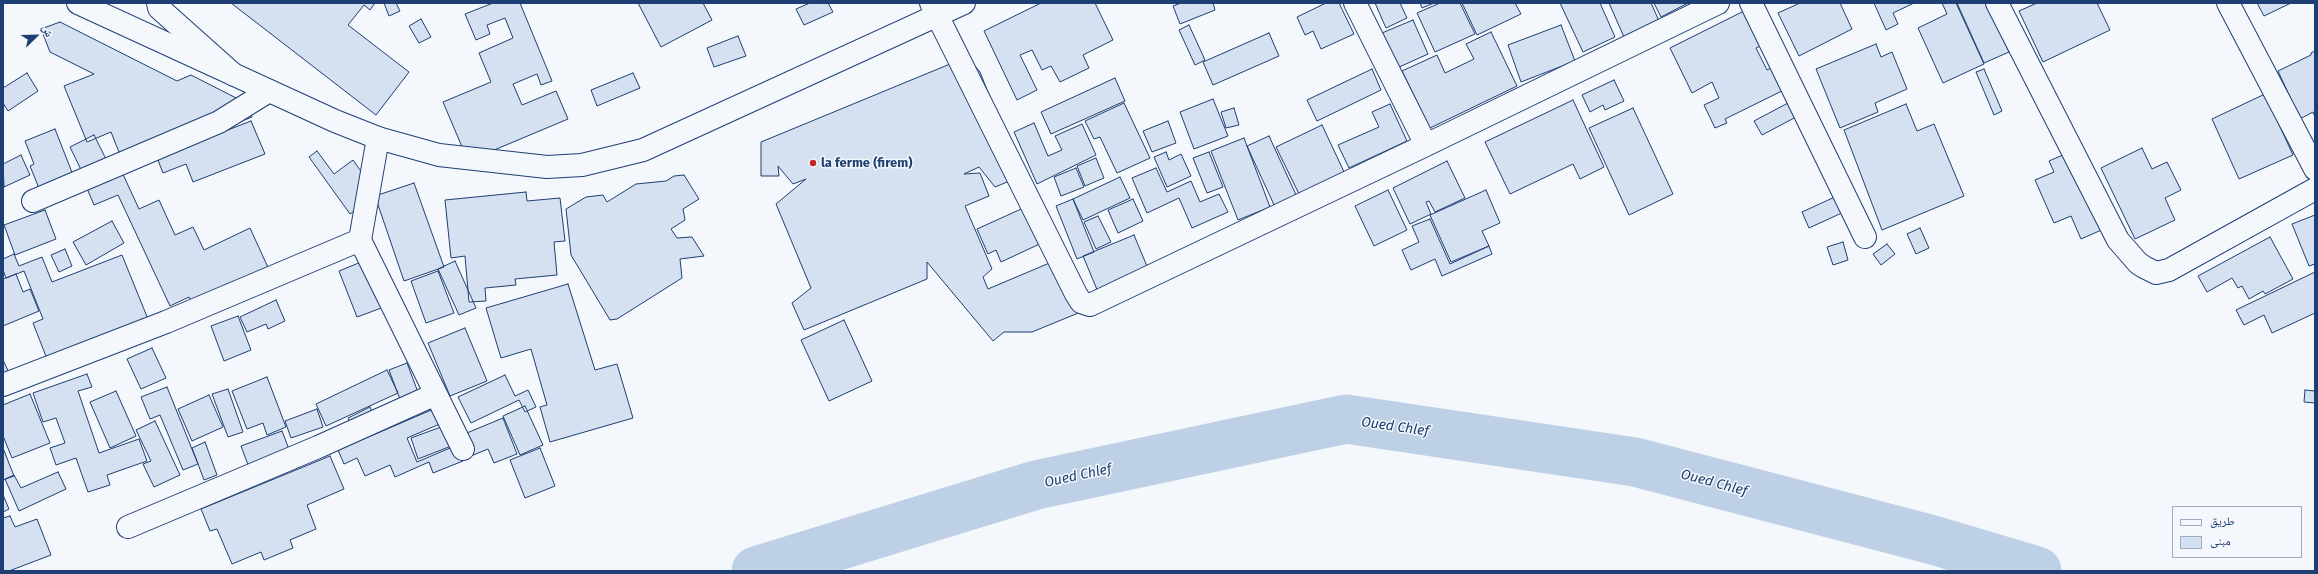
<!DOCTYPE html>
<html>
<head>
<meta charset="utf-8">
<style>
	body { margin:0 }
	#map { position:relative; width:2318px; height:574px; overflow:hidden; background:#f4f7fb; font-family:"Fira Sans","Noto Naskh Arabic",sans-serif }
	canvas { display:block }
	.frame { position:absolute; inset:0; border:4px solid #1d3f73; pointer-events:none }
	.legend { position:absolute; left:2172px; top:506px; width:130px; height:52px; box-sizing:border-box; background:#f4f7fb; border:1px solid #9eadc5; margin:0; padding:5px 7px; list-style:none; font-size:12px; color:#1d3f73 }
	.legend li { display:flex; align-items:center; gap:8px; height:20px }
	.legend b { width:20px; border:1px solid #9eadc5 }
	.north { position:absolute; left:16px; top:16px; width:40px; height:40px; -webkit-text-stroke:3px #f4f7fb; paint-order:stroke; rotate:67deg; font-size:11px; font-weight:700; line-height:16px; text-align:center; color:#1d3f73 }
	.north::after { content:''; display:block; margin:auto; width:14px; height:18px; background:#1d3f73; clip-path:polygon(50% 0,100% 100%,50% 72%,0 100%) }
</style>
</head>
<body>
<div id="map">
<canvas width="2318" height="574"></canvas>
<div class="frame"></div>
<ul class="legend">
<li><b style="height:5px;background:#f4f7fb"></b>طريق</li>
<li><b style="height:11px;background:#d5e0f0"></b>مبنى</li>
</ul>
<div class="north">ش</div>
</div>
<script>
const ctx = document.querySelector('canvas').getContext('2d');
ctx.lineJoin = 'round';
function poly(rows) {
  const path = new Path2D();
  for (const r of rows) {
    path.moveTo(r[0], r[1]);
    for (let i = 2; i < r.length; i += 2) path.lineTo(r[i], r[i + 1]);
  }
  return path;
}
function trace(path, color, width, dash) {
  ctx.strokeStyle = color;
  ctx.lineWidth = width;
  ctx.lineCap = dash ? 'butt' : 'round';
  ctx.setLineDash(dash || []);
  ctx.stroke(path);
}
function paint(path, color) {
  ctx.fillStyle = color;
  ctx.fill(path, 'evenodd');
}
function drawText(font, color, halo, rows, align = 'center') {
  ctx.font = font + ' "Fira Sans",sans-serif';
  ctx.lineWidth = 3;
  ctx.setLineDash([]);
  ctx.textBaseline = 'middle';
  ctx.strokeStyle = halo;
  ctx.fillStyle = color;
  for (const [text, x, y, turn = 0] of rows) {
    ctx.save();
    ctx.translate(x, y);
    ctx.rotate((+turn || 0) * Math.PI / 180);
    ctx.textAlign = isNaN(turn) ? turn : align;
    if (halo) ctx.strokeText(text, 0, 0);
    ctx.fillText(text, 0, 0);
    ctx.restore();
  }
}
trace(poly([
	[756,571,1036,485,1346,419,1635,462,1933,540,2037,571]
]), '#bed0e5', 49);
const building = poly([
	[231,3,375,3,370,10,364,5,348,25,409,72,376,115,231,3],
	[384,3,396,3,400,11,389,16,384,3],
	[493,3,520,3,552,81,541,85,537,74,513,84,522,105,556,91,568,119,468,161,443,102,491,82,479,53,513,38,505,18,487,25,490,34,476,40,465,14,493,3],
	[638,3,703,3,712,20,661,47,638,3],
	[810,3,828,3,833,12,804,25,796,9,810,3],
	[1041,3,1095,3,1113,40,1083,55,1089,68,1060,82,1051,66,1042,70,1032,50,1020,55,1037,90,1017,100,984,31,1041,3],
	[1181,3,1213,3,1215,10,1180,24,1173,6,1181,3],
	[1326,3,1339,3,1354,34,1321,49,1313,31,1305,35,1297,17,1326,3],
	[1375,3,1400,3,1407,18,1386,28,1375,3],
	[1420,3,1434,3,1422,8,1420,3],
	[1440,3,1460,3,1475,34,1435,52,1417,13,1440,3],
	[1462,3,1515,3,1521,14,1477,35,1462,3],
	[1560,3,1600,3,1615,37,1583,52,1560,3],
	[1609,3,1651,3,1659,21,1624,37,1609,3],
	[1654,3,1688,3,1661,17,1654,3],
	[1800,3,1840,3,1852,29,1799,56,1778,13,1800,3],
	[1874,3,1914,3,1893,13,1898,24,1886,30,1874,3],
	[1942,3,1956,3,1984,64,1943,83,1918,28,1947,14,1942,3],
	[1957,3,1987,3,2009,52,1984,63,1957,3],
	[2037,3,2097,3,2110,30,2043,62,2019,11,2037,3],
	[2257,3,2291,3,2264,16,2257,3],
	[1752,7,1769,42,1756,48,1767,70,1783,62,1794,85,1725,119,1727,123,1715,128,1704,105,1719,98,1712,82,1692,93,1670,48,1752,7],
	[421,19,431,37,419,43,409,26,421,19],
	[1413,20,1428,54,1397,68,1382,33,1413,20],
	[60,22,177,81,191,75,246,103,252,117,167,151,119,152,111,132,87,142,64,86,94,74,50,52,41,29,60,22],
	[1189,25,1205,60,1195,65,1179,30,1189,25],
	[1561,25,1575,61,1521,82,1508,45,1561,25],
	[1491,32,1517,86,1430,128,1402,71,1437,55,1445,73,1474,59,1466,44,1491,32],
	[1269,33,1279,56,1213,85,1203,62,1269,33],
	[738,36,746,56,714,67,707,48,738,36],
	[1876,44,1881,57,1892,52,1907,89,1875,103,1878,112,1840,128,1816,69,1876,44],
	[2315,51,2315,117,2313,112,2300,119,2278,71,2311,55,2311,53,2315,51],
	[967,57,980,72,995,110,1017,178,995,187,979,167,964,174,980,173,989,196,965,206,992,269,983,277,988,289,1066,256,1088,309,1032,332,1004,332,993,341,927,262,927,279,804,330,792,303,811,288,776,204,806,179,793,184,778,166,779,176,761,176,761,142,967,57],
	[1372,69,1381,90,1317,121,1307,100,1372,69],
	[1984,69,2002,111,1994,115,1976,72,1984,69],
	[27,73,38,91,8,111,3,103,3,88,27,73],
	[633,73,640,88,597,106,591,90,633,73],
	[1115,78,1125,101,1051,134,1041,112,1115,78],
	[1614,80,1624,101,1605,110,1603,105,1590,112,1582,95,1614,80],
	[2265,94,2293,155,2239,179,2212,119,2265,94],
	[1213,99,1228,136,1194,149,1180,112,1213,99],
	[1573,100,1604,167,1580,179,1573,164,1510,194,1485,142,1573,100],
	[1124,103,1150,158,1117,173,1100,137,1094,139,1085,121,1124,103],
	[1788,103,1796,117,1762,135,1754,121,1788,103],
	[1390,104,1407,141,1349,168,1338,145,1379,127,1372,112,1390,104],
	[1906,104,1917,131,1934,124,1964,196,1882,230,1844,130,1906,104],
	[1234,108,1239,125,1226,128,1221,112,1234,108],
	[1633,108,1673,194,1629,215,1589,128,1633,108],
	[251,121,265,154,193,182,186,164,163,173,156,155,161,156,251,121],
	[1168,121,1176,143,1152,152,1143,131,1168,121],
	[1034,123,1048,156,1062,150,1055,136,1082,124,1096,155,1037,184,1014,132,1034,123],
	[1322,125,1346,176,1301,198,1276,147,1322,125],
	[55,129,75,180,41,193,30,166,34,164,25,141,55,129],
	[94,135,109,165,85,178,70,147,94,135],
	[1269,136,1297,197,1275,207,1247,146,1269,136],
	[1244,138,1270,207,1238,220,1211,151,1244,138],
	[2142,148,2152,169,2167,162,2181,190,2165,198,2175,220,2135,239,2101,168,2142,148],
	[317,151,334,174,353,160,377,194,350,214,309,157,317,151],
	[2072,151,2106,228,2081,239,2071,216,2054,223,2035,180,2054,172,2049,161,2072,151],
	[1166,152,1169,160,1181,154,1191,176,1167,187,1154,157,1166,152],
	[1209,152,1223,187,1207,193,1193,158,1209,152],
	[21,155,30,175,4,187,3,164,21,155],
	[1096,158,1104,178,1085,186,1077,166,1096,158],
	[1447,161,1465,198,1435,212,1429,201,1426,202,1431,214,1410,224,1393,188,1447,161],
	[1076,168,1084,187,1061,196,1054,177,1076,168],
	[1156,168,1167,192,1191,181,1200,202,1219,194,1228,212,1192,228,1179,198,1147,213,1132,178,1156,168],
	[121,170,139,209,159,200,175,235,193,227,204,250,250,228,271,274,194,306,189,297,170,306,118,195,94,205,86,186,121,170],
	[684,175,699,199,683,209,685,220,671,229,677,238,692,237,704,256,680,259,682,278,617,319,610,320,571,255,566,209,586,197,603,195,607,202,636,184,666,181,674,176,684,175],
	[1120,177,1130,198,1083,220,1073,199,1120,177],
	[414,183,444,267,404,281,375,196,414,183],
	[1388,190,1407,230,1374,246,1355,206,1388,190],
	[1486,190,1500,223,1482,231,1489,246,1451,262,1430,215,1486,190],
	[526,192,527,201,560,198,565,241,554,242,557,275,515,279,516,285,485,288,486,301,469,302,465,256,451,258,445,200,526,192],
	[1837,196,1844,212,1809,228,1802,212,1837,196],
	[1073,199,1094,252,1077,259,1056,206,1073,199],
	[1133,199,1143,221,1118,233,1108,210,1133,199],
	[1030,205,1046,241,1001,262,996,250,988,254,977,229,1030,205],
	[45,210,56,239,15,255,4,225,45,210],
	[2315,215,2315,264,2309,266,2292,224,2315,215],
	[1098,216,1111,242,1096,249,1084,222,1098,216],
	[1430,219,1450,264,1489,246,1492,254,1442,276,1435,259,1411,270,1402,250,1419,242,1412,226,1430,219],
	[112,221,124,243,86,265,73,242,112,221],
	[1920,228,1929,248,1916,254,1907,234,1920,228],
	[1134,235,1149,271,1098,292,1083,256,1134,235],
	[2270,237,2293,279,2265,294,2263,291,2249,299,2242,286,2238,288,2232,278,2207,292,2198,276,2270,237],
	[1843,242,1848,260,1833,265,1827,247,1843,242],
	[1887,244,1895,254,1881,265,1873,254,1887,244],
	[65,249,72,266,59,272,51,255,65,249],
	[14,254,19,266,42,257,52,282,122,255,150,324,49,364,33,323,43,319,24,271,6,278,3,270,3,259,14,254],
	[366,260,384,307,357,317,339,271,366,260],
	[455,261,476,308,459,315,438,269,455,261],
	[438,271,454,313,426,323,411,281,438,271],
	[2315,272,2315,313,2272,333,2264,315,2244,325,2236,310,2315,272],
	[16,274,23,292,30,289,39,311,3,326,3,279,16,274],
	[568,284,595,370,617,364,633,418,550,442,540,407,547,405,531,349,501,358,486,308,568,284],
	[276,300,285,321,268,329,266,324,247,332,240,317,276,300],
	[238,316,251,350,224,361,211,326,238,316],
	[844,320,872,381,829,401,801,340,844,320],
	[465,328,487,381,450,396,428,343,465,328],
	[152,348,166,378,141,389,127,359,152,348],
	[3,360,10,375,3,378,3,360],
	[407,363,422,403,404,410,389,370,407,363],
	[387,370,398,393,326,426,316,404,387,370],
	[87,374,92,387,78,391,99,453,139,439,147,461,107,475,110,485,88,492,76,458,56,465,50,448,65,443,56,418,43,422,33,393,87,374],
	[505,375,515,396,528,390,536,407,525,412,519,400,471,423,458,397,505,375],
	[267,377,286,427,267,435,263,423,247,429,232,391,267,377],
	[167,387,198,464,183,470,160,415,150,419,141,397,167,387],
	[228,389,243,432,228,437,212,394,228,389],
	[2305,390,2315,391,2315,403,2304,402,2305,390],
	[116,391,136,436,110,448,90,402,116,391],
	[30,394,50,443,12,458,3,436,3,405,30,394],
	[209,395,223,427,192,441,178,409,209,395],
	[525,406,543,445,520,455,503,416,525,406],
	[370,407,377,423,355,434,348,418,370,407],
	[436,408,442,423,407,438,417,462,457,445,463,461,433,473,429,462,395,477,390,465,365,476,357,458,344,464,338,450,436,408],
	[317,409,323,427,291,438,285,421,317,409],
	[503,418,517,454,494,463,488,449,471,456,462,435,503,418],
	[155,421,180,475,154,487,143,464,151,461,136,430,155,421],
	[452,423,459,443,418,459,411,438,452,423],
	[282,431,292,457,251,473,241,446,282,431],
	[205,442,217,475,204,480,192,448,205,442],
	[3,448,14,476,3,480,3,448],
	[540,448,555,486,525,498,510,460,540,448],
	[330,456,344,489,307,505,316,529,290,540,293,548,264,560,261,552,232,564,217,529,210,531,201,509,330,456],
	[58,472,66,489,19,511,5,479,14,475,21,488,58,472],
	[3,495,9,509,3,512,3,495],
	[10,516,15,527,37,519,51,555,9,571,3,571,3,518,10,516]
]);
paint(building, '#d5e0f0');
trace(building, '#1d3f73', 1);
const minor = poly([
	[931,3,1076,294,1081,302,1090,305,1426,145,1718,3],
	[1355,3,1426,145],
	[1751,3,1865,237],
	[1997,3,2118,240,2138,263,2144,267,2156,273,2169,270,2315,189],
	[2228,3,2315,169],
	[378,138,360,240,463,449],
	[33,201,219,122,269,91],
	[3,385,166,322,360,240],
	[128,527,318,447,436,394]
]);
const secondary = poly([
	[78,3,335,121,378,138,439,155,547,167,582,165,643,150,964,3]
]);
const trunk = poly([
	[158,3,159,8,234,75]
]);
trace(minor, '#1d3f73', 24);
trace(secondary, '#1d3f73', 24);
trace(trunk, '#1d3f73', 24);
trace(minor, '#f4f7fb', 22);
trace(secondary, '#f4f7fb', 22);
trace(trunk, '#f4f7fb', 22);
for (const [x, y, r, color] of [
	[813,163,4,"#c62828"]
]) {
  const dot = new Path2D();
  dot.arc(x, y, r, 0, 2 * Math.PI);
  ctx.fillStyle = color;
  ctx.fill(dot);
  trace(dot, '#f4f7fb', 1.5);
}
drawText('bold 13px', '#1d3f73', '#f4f7fb', [
	["la ferme (firem)",821,163]
], 'left');
drawText('italic 14px', '#1d3f73', '#f4f7fb', [
	["Oued Chlef",1395,427,8],
	["Oued Chlef",1078,476,-12],
	["Oued Chlef",1714,483,15]
]);
</script>
</body>
</html>
